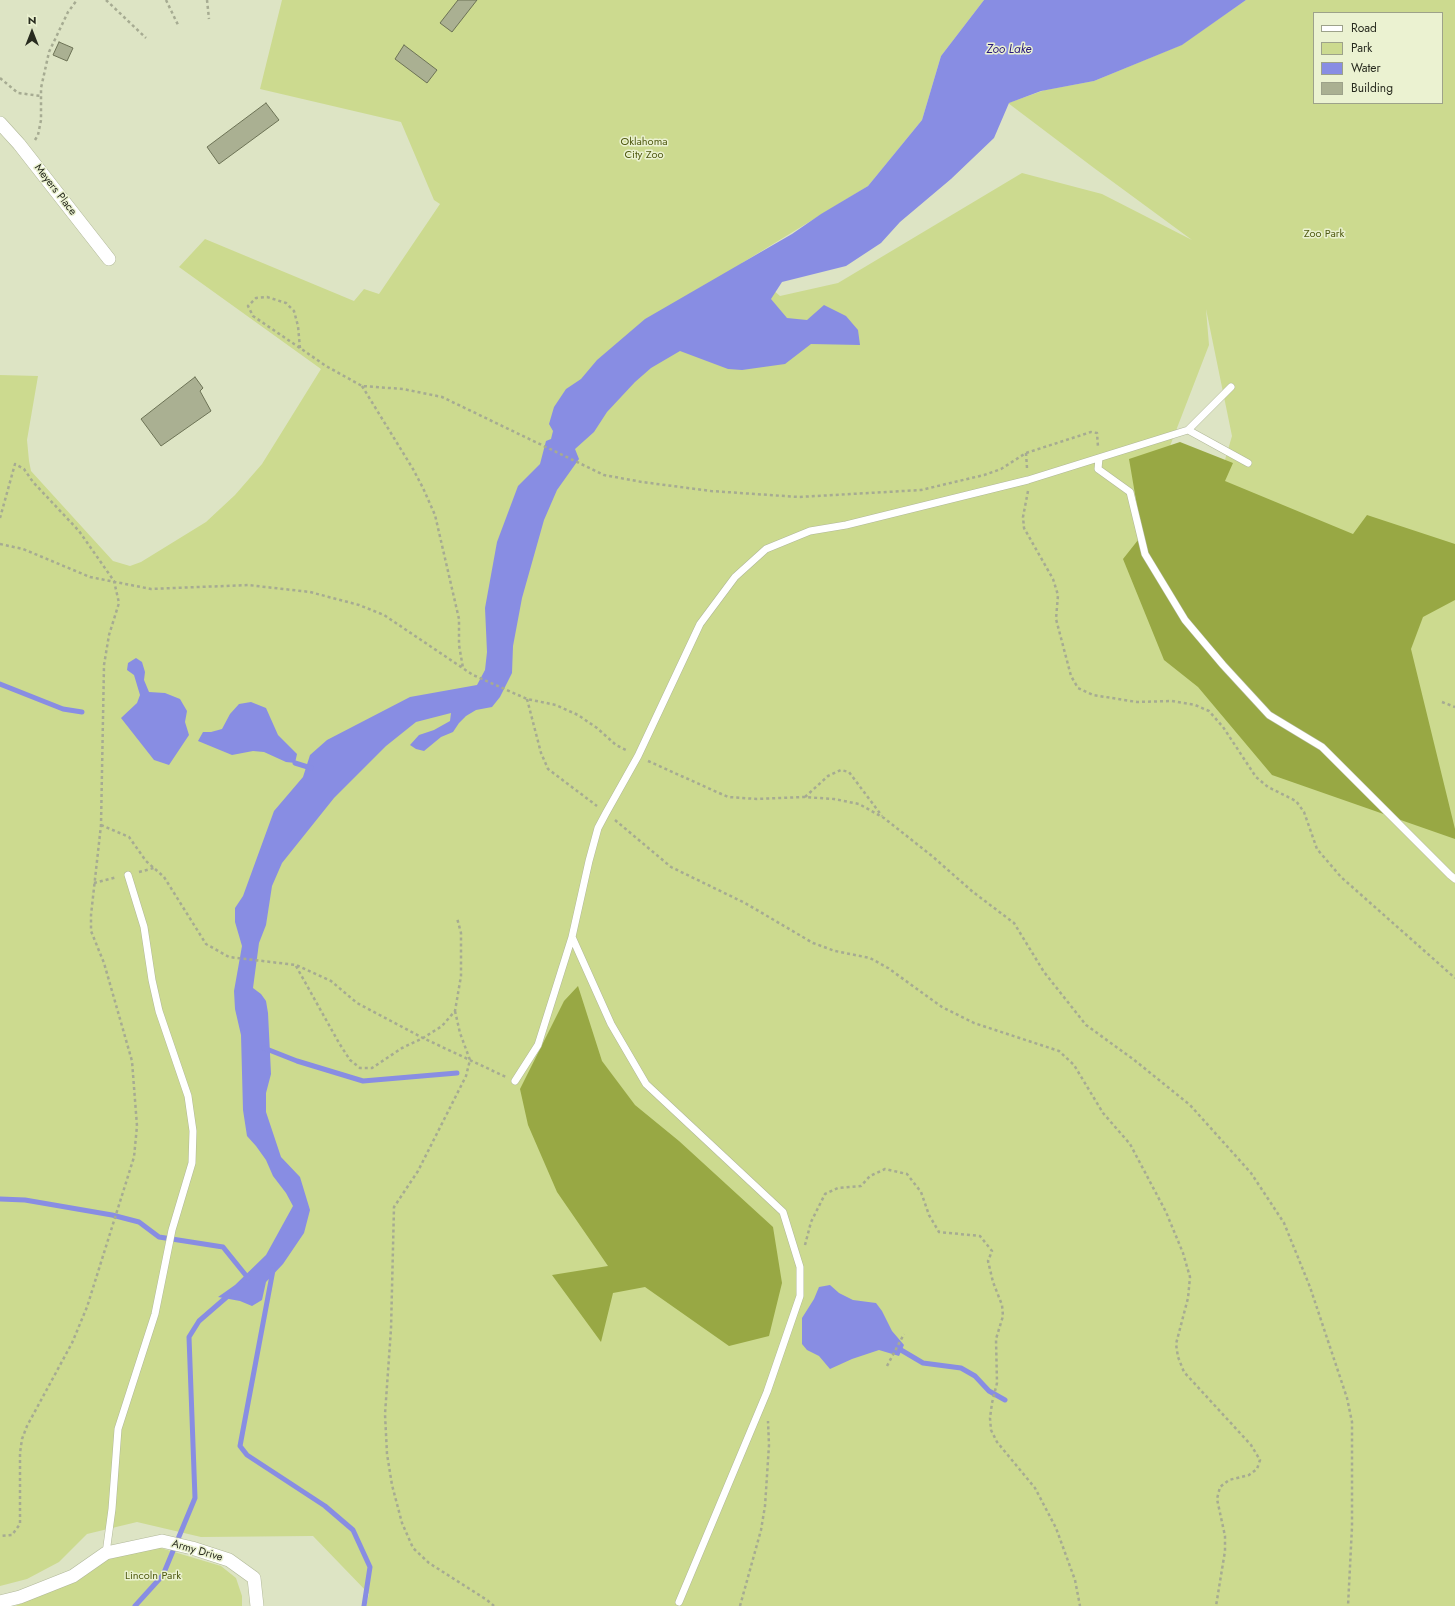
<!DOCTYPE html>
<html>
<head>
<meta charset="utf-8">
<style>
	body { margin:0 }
	#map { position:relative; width:1455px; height:1606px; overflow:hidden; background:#dde4c4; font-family:Jost,sans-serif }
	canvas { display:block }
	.legend { position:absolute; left:1313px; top:12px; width:130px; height:92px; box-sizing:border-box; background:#ebf2d1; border:1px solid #9da28a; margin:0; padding:5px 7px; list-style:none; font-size:12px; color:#282b1f }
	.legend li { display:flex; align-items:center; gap:8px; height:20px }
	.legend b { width:20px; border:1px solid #9da28a }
	.north { position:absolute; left:12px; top:12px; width:40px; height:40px; -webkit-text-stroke:3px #ebf2d1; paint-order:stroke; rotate:0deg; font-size:11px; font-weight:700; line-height:16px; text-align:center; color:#282b1f }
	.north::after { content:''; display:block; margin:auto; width:14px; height:18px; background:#282b1f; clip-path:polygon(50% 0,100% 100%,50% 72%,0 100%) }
</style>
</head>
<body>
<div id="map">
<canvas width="1455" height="1606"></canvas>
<ul class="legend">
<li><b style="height:5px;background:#fff"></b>Road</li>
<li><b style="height:11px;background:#ccda8f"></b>Park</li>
<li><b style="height:11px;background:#888de3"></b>Water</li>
<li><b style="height:11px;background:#aab092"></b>Building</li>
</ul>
<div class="north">N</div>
</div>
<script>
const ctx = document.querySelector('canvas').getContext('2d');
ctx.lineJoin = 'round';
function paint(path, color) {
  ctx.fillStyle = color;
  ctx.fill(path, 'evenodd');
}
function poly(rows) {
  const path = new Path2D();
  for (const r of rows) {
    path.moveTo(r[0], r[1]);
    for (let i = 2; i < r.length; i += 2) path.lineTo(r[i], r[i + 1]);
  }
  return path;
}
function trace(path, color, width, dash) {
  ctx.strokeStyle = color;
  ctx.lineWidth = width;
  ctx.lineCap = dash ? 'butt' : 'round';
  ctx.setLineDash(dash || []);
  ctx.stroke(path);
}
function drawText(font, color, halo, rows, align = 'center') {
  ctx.font = font + ' Jost,sans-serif';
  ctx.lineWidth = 3;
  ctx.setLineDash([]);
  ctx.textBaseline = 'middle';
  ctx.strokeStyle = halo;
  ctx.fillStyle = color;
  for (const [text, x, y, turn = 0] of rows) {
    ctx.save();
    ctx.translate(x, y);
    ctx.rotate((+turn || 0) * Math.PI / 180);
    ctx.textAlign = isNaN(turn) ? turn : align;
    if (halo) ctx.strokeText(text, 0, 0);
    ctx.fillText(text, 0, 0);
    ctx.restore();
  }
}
paint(poly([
	[282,0,984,0,941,56,922,120,868,186,742,263,780,296,838,283,1022,173,1102,194,1192,240,1094,168,1008,103,1045,90,1094,81,1181,45,1246,0,1455,0,1455,1606,366,1606,369,1594,313,1536,201,1537,137,1522,87,1534,59,1562,27,1579,0,1586,0,375,38,376,27,440,29,461,31,471,113,561,130,566,141,562,206,522,235,495,262,464,321,369,179,267,205,239,354,301,364,289,379,294,440,204,434,200,401,122,260,89],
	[1314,13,1442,13,1442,103,1314,103],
	[1206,309,1232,436,1222,470,1150,498,1209,345],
	[154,1546,221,1566,236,1578,242,1596,242,1606,15,1606,68,1583,106,1556]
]), '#ccda8f');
paint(poly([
	[1180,442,1233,463,1225,481,1353,534,1367,515,1455,544,1455,600,1423,617,1411,649,1455,829,1455,839,1272,775,1198,687,1164,660,1123,559,1142,535,1129,459],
	[578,986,602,1061,635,1105,679,1141,773,1227,782,1283,769,1336,729,1346,645,1287,613,1293,601,1342,552,1275,608,1266,557,1192,528,1125,520,1089,564,1001]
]), '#98a844');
paint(poly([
	[984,0,1246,0,1182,45,1094,81,1041,91,1009,103,994,138,951,179,900,222,881,243,846,266,782,282,771,299,787,318,807,320,824,305,846,316,858,330,860,345,811,344,785,364,742,370,728,369,680,351,651,368,635,382,607,412,594,432,575,449,579,459,557,490,544,520,522,598,513,646,512,673,500,697,492,707,476,710,466,716,459,723,453,732,441,737,424,751,416,749,410,745,419,735,434,730,450,721,451,713,416,722,386,746,334,798,282,863,272,886,266,925,259,943,253,988,261,994,266,1001,268,1013,271,1074,266,1093,266,1112,281,1157,300,1177,310,1210,304,1233,283,1264,266,1282,262,1300,252,1306,240,1301,218,1297,235,1285,266,1255,293,1206,286,1193,273,1176,266,1160,256,1146,247,1136,243,1110,241,1035,235,1009,234,991,242,946,235,922,235,908,243,896,274,811,303,777,310,755,327,740,410,697,477,685,485,670,487,652,485,608,497,542,518,486,540,464,546,441,551,439,553,431,549,424,554,407,566,389,581,379,597,360,645,319,792,234,821,214,868,186,922,120,941,56],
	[136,658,142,662,145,672,144,680,149,692,165,693,180,699,187,711,185,722,189,735,169,765,154,760,121,718,137,703,140,695,134,675,127,670,128,663],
	[251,702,266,708,278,735,297,754,295,763,286,762,264,752,253,751,232,755,198,741,203,732,211,732,222,729,230,714,239,704],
	[830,1285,839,1293,853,1300,876,1303,882,1311,892,1331,904,1345,899,1356,879,1350,852,1359,830,1369,819,1356,807,1350,802,1344,802,1318,814,1299,819,1287]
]), '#888de3');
trace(poly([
	[0,684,63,709,82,712],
	[295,763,311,768],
	[264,1048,297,1061,363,1081,457,1073],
	[0,1199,25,1200,112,1215,139,1222,159,1237,223,1247,248,1278],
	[273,1270,240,1446,247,1455,325,1506,353,1530,370,1567,364,1606],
	[901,1350,923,1363,961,1368,975,1376,989,1391,1005,1400],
	[135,1606,163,1575,195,1498,189,1337,199,1321,229,1295]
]), '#888de3', 5);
const building = poly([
	[458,0,477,0,452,32,440,23,458,0],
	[59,42,73,48,67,61,53,55,59,42],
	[404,45,437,70,427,83,395,59,404,45],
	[266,103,279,120,219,164,207,147,266,103],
	[195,377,203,388,200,391,211,411,161,446,141,419,195,377]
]);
paint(building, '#aab092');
trace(building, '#6c7255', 1);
const lane = poly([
	[1188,430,1231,387],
	[1099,458,1098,469,1130,492,1145,554,1185,620,1223,665,1269,715,1322,747,1450,875,1455,879],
	[515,1081,538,1045,572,937],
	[106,1553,112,1509,118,1429,155,1314,172,1230,192,1163,193,1131,188,1096,159,1011,152,980,144,927,128,875],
	[679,1602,767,1392,800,1296,800,1267,783,1212,646,1084,611,1024,572,937,589,861,598,828,606,813,638,756,700,624,735,577,766,549,810,531,846,525,1028,480,1188,430,1248,463]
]);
const street = poly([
	[0,123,19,144,109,259],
	[0,1602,20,1597,73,1576,106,1553,162,1541,192,1548,229,1560,254,1578,257,1606]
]);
trace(lane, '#b1b899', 8);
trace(street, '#b1b899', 14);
trace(poly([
	[106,0,146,38],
	[166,0,179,27],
	[207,0,209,19],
	[0,78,18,93,41,96],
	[35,140,38,135,41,120,41,88,49,52,68,12,77,0],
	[300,348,298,326,294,311,286,303,267,297,256,298,248,306,253,316,300,348,326,366,362,386,403,389,442,397,604,475,642,482,711,491,799,497,921,490,984,475,1001,469,1026,453,1091,432,1097,433,1098,447],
	[362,386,413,469,423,488,435,515,459,619,459,645,463,668],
	[1026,453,1027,468],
	[1028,491,1023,517,1024,528,1053,579,1058,595,1056,619,1071,676,1078,688,1093,695,1137,702,1172,701,1195,705,1209,711,1223,727,1256,777,1268,787,1296,801,1304,812,1317,849,1341,877,1455,978],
	[0,518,15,464,24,469,33,482,79,531,114,581,119,603,109,635,104,665,101,825,91,915,91,931,104,963,132,1061,137,1126,134,1157,87,1307,72,1343,27,1426,22,1439,20,1453,20,1524,12,1535,0,1536],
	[0,544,23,549,90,577,151,589,248,585,310,592,359,605,384,615,473,675,527,699,556,705,578,715,597,728,616,745,628,751],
	[527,699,541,753,548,769,597,806],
	[1442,702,1455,707],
	[648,761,728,797,757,799,804,797,834,799,859,804,884,818,932,856,973,892,1014,923,1044,972,1086,1025,1133,1059,1190,1105,1251,1173,1284,1223,1310,1287,1347,1398,1352,1422,1352,1527,1348,1606],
	[805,797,828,776,841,770,849,772,882,816],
	[615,820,671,867,745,903,813,943,835,951,870,958,888,968,942,1007,974,1023,1059,1051,1074,1065,1103,1113,1130,1144,1166,1212,1183,1253,1190,1277,1188,1298,1176,1344,1178,1357,1184,1372,1251,1445,1260,1460,1257,1469,1249,1475,1229,1480,1220,1487,1217,1499,1225,1536,1225,1551,1216,1606],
	[101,825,129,837,146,861,164,877,206,944,229,957,296,965,331,981,357,1003,423,1038,506,1077],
	[139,872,154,868],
	[94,883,117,877],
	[296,966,339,1043,350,1060,360,1068,372,1068,402,1048,423,1038,442,1026,455,1011,461,976,461,933,457,918],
	[455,1011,460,1033,470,1060,466,1076,418,1171,394,1207,391,1329,385,1414,387,1454,392,1485,402,1523,413,1548,429,1563,487,1600,494,1606],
	[805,1245,811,1222,825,1194,838,1188,861,1186,870,1176,885,1169,907,1174,921,1192,929,1215,939,1232,980,1236,992,1251,988,1261,993,1282,1002,1305,1003,1316,996,1339,997,1383,992,1403,990,1418,991,1430,997,1442,1035,1488,1056,1528,1075,1580,1080,1606],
	[887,1366,904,1334],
	[740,1606,761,1530,765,1506,769,1445,768,1421]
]), '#a6ab92', 2.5, [3, 3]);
trace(lane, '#fff', 7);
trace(street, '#fff', 13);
drawText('11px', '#515b13', '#ebf2d1', [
	["Oklahoma",644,142],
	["City Zoo",644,155],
	["Zoo Park",1324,234],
	["Lincoln Park",153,1576]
]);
drawText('11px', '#282b1f', '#ebf2d1', [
	["Meyers Place",55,190,52],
	["Army Drive",197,1551,16]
]);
drawText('italic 12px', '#27167a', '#ebf2d1', [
	["Zoo Lake",1009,50]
]);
</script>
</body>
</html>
